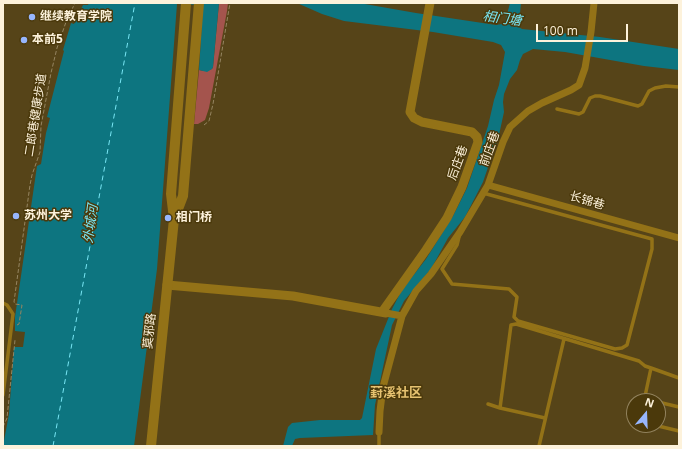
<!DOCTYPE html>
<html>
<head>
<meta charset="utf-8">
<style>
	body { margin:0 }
	#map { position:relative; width:682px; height:449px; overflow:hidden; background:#564418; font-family:"Open Sans",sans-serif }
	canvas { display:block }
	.frame { position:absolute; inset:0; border:4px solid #fdf2db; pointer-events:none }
	.north { position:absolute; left:626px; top:393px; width:40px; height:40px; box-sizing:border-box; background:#4b390b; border:1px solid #92835e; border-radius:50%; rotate:19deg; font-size:11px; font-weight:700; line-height:16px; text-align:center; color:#fdf2db }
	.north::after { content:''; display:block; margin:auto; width:14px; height:18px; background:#97b6fd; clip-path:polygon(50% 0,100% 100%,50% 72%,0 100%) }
	.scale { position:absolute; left:536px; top:24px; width:92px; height:18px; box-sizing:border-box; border:2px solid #fdf2db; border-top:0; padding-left:5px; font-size:12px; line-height:14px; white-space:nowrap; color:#fdf2db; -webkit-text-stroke:3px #4b390b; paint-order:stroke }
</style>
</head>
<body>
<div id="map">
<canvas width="682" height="449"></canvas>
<div class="frame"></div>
<div class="north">N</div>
<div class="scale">100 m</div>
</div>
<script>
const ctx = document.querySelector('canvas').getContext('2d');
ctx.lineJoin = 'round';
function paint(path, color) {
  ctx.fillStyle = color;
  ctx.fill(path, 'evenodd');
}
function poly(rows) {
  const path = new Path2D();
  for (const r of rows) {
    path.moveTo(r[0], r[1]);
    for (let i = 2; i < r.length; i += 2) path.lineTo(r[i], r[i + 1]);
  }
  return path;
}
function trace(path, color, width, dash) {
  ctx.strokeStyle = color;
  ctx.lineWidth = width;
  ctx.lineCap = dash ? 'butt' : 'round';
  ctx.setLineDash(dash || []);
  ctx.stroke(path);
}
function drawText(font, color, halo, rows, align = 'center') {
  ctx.font = font + ' "Open Sans","Noto Sans SC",sans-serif';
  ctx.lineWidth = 3;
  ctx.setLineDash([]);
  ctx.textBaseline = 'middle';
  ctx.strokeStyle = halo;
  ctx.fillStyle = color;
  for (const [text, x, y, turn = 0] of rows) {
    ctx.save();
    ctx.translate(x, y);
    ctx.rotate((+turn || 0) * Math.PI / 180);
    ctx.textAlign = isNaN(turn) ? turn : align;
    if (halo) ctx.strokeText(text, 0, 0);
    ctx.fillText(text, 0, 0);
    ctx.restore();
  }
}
paint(poly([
	[219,3,228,3,227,11,209,108,205,120,198,124,194,124,199,70,204,71,212,69,213,67]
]), '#a4544d');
paint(poly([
	[89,3,219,3,213,67,212,69,207,72,199,70,203,5,177,4,157,269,134,446,3,446,9,414,14,347,23,347,25,332,15,331,15,317,37,166,41,164,46,133,50,118,47,117,64,51,63,50,71,23,74,24,83,5,88,5],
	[297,3,359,3,416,13,496,25,502,24,505,22,510,3,521,3,519,24,519,27,522,29,600,37,679,49,679,70,644,66,565,52,533,49,523,54,520,60,517,70,510,79,504,94,503,102,504,112,499,135,483,182,465,217,448,238,431,269,404,301,392,325,375,405,373,435,300,438,295,439,292,446,283,446,288,427,292,423,320,420,360,420,362,418,376,349,392,309,402,290,426,259,453,216,467,188,488,126,494,100,499,85,505,52,501,45,493,42,433,32,344,21,322,14]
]), '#0d7580');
trace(poly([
	[53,446,135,3]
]), '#79e7f5', 1, [5, 4]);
trace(poly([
	[82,3,89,3],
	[204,125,209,121,213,104,230,3],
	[17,325,19,324,22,305,15,304,14,302,30,185,32,175,40,152,41,126,51,73,57,48,66,22,75,3],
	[3,427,7,418,15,340]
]), '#958561', 1, [4, 2]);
trace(poly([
	[557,109,579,114,583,112,590,98,595,96,600,96,638,106,642,104,649,91,655,88,666,86,679,87],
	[459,237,457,245,442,269,452,284,509,289,517,297,514,317,518,321,615,349,622,348,627,345,652,249,652,239,483,193],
	[3,303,7,305,13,314,3,395],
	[651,368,679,378],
	[645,399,653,401],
	[658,402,679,407],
	[488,404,500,408],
	[545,418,500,408,511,325,516,324,639,361,645,366,651,368,644,401],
	[654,425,679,431],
	[379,446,379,432],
	[539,446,564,339]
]), '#937217', 3.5);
trace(poly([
	[488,185,679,238],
	[386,313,402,316],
	[379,432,380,411,383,387,402,316,416,291,431,274,460,232,488,185,503,142,510,127,528,111,542,103,571,90,579,85,585,68,591,32,594,3]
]), '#937217', 7);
trace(poly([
	[167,285,293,296,386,313],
	[382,312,426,250,447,218,462,187,478,142,477,137,472,132,422,122,414,118,410,112,430,3]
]), '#937217', 9);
trace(poly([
	[175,217,183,196,199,3],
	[151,446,174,219,171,194,186,3]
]), '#937217', 10);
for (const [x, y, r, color] of [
	[32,17,4,"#97b6fd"],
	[24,40,4,"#97b6fd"],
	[16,216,4,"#97b6fd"],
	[168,218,4,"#97b6fd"]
]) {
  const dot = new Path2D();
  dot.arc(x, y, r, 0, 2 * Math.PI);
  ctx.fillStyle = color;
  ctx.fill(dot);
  trace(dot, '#4b390b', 1.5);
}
drawText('bold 12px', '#fdf2db', '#4b390b', [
	["继续教育学院",40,17],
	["本前5",32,40],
	["苏州大学",24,216],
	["相门桥",176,218]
], 'left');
drawText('12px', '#fdf2db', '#4b390b', [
	["二郎巷健康步道",36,115,-81],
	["前庄巷",490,149,-70],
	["后庄巷",458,163,-70],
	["长锦巷",587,201,16],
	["莫邪路",150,331,-84]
]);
drawText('italic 13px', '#79e7f5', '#4b390b', [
	["相门塘",502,19,8],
	["外城河",91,224,-82]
]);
drawText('bold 13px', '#e6c270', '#4b390b', [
	["葑溪社区",396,393]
]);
</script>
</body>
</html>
